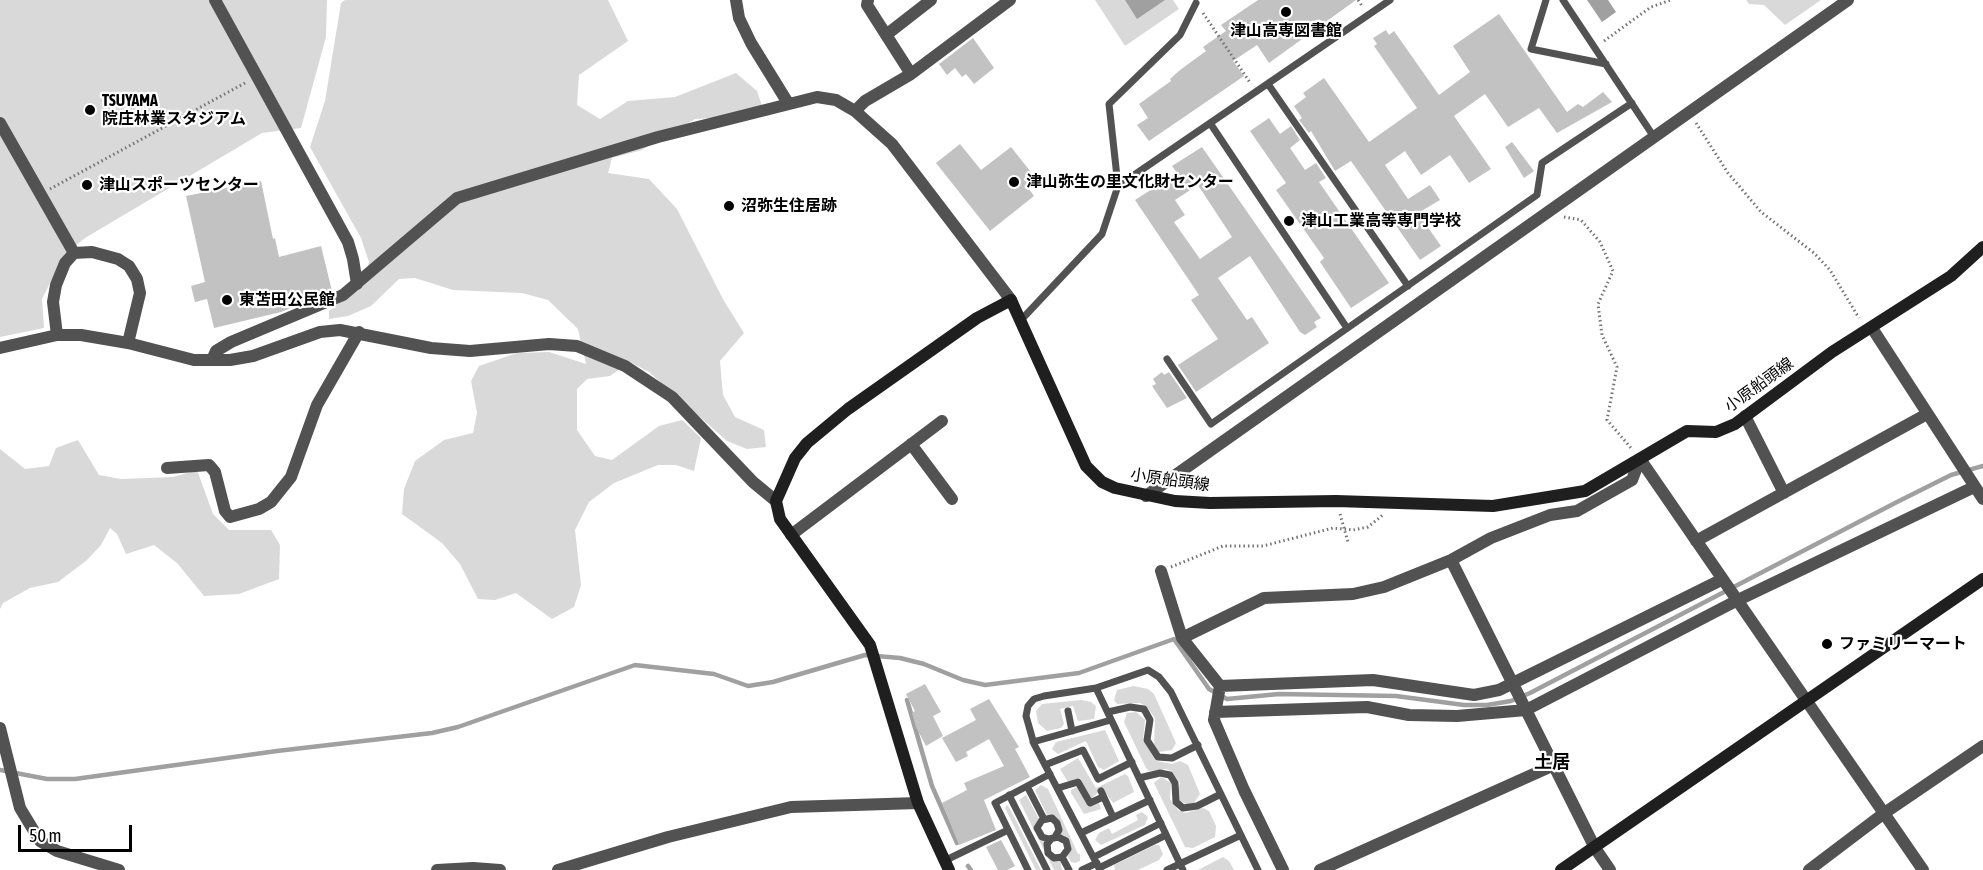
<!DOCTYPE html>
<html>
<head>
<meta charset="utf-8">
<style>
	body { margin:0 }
	#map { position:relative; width:1983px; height:870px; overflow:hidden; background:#fff; font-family:"Asap Condensed",sans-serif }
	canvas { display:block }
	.scale { position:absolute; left:18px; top:825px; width:114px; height:27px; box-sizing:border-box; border:3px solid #000; border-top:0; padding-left:8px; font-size:18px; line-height:21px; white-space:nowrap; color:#000; -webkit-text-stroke:4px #fff; paint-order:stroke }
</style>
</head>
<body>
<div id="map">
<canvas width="1983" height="870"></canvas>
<div class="scale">50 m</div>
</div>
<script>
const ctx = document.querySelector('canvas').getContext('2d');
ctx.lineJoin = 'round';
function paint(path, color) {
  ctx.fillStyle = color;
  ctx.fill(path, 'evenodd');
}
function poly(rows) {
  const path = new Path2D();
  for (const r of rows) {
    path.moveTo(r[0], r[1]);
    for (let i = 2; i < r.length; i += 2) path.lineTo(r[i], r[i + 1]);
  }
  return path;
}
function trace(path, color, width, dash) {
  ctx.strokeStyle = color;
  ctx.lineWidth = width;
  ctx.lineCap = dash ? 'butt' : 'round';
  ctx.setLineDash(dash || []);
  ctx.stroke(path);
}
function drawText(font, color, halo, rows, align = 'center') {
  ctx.font = font + ' "Asap Condensed","Noto Sans JP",sans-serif';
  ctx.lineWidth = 4.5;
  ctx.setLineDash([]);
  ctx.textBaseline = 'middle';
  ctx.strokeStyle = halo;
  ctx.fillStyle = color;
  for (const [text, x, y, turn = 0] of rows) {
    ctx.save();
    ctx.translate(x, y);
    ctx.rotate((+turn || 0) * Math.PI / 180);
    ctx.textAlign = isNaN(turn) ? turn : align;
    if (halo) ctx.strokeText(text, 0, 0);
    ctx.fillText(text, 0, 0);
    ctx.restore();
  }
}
paint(poly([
	[0,0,327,0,326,37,301,128,262,133,85,238,64,255,42,299,44,328,0,337],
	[345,0,608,0,628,41,579,75,577,105,600,119,628,101,675,97,736,73,757,91,765,115,695,119,642,150,612,158,608,173,649,179,677,209,724,301,744,333,720,361,723,395,735,417,764,430,766,447,747,449,727,441,649,372,630,362,610,376,587,379,577,389,577,430,595,456,612,460,659,426,682,420,701,438,694,471,676,465,658,465,614,483,589,502,575,530,581,585,574,607,552,619,516,593,495,600,478,599,460,564,442,543,402,514,404,489,415,461,444,440,473,433,477,413,471,381,479,366,517,353,549,352,586,364,578,329,548,300,522,293,453,290,415,278,399,279,371,306,348,316,329,319,329,311,364,282,369,262,361,238,310,147,325,101,341,3],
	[1095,0,1173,0,1179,9,1125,46],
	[1746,0,1821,0,1785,25,1764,5,1749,4],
	[78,440,99,475,121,479,173,477,197,470,213,514,229,530,271,530,280,545,279,579,239,594,204,596,177,563,154,545,126,554,117,534,110,528,101,545,87,560,58,582,30,588,3,603,0,609,0,449,25,469,49,466,56,448],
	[1134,686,1148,689,1154,694,1176,743,1172,750,1159,752,1154,747,1155,718,1147,707,1140,703,1117,704,1114,700,1117,690],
	[1081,700,1091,702,1096,706,1094,719,1078,721,1073,706,1060,709,1064,724,1061,728,1047,731,1038,723,1036,711,1042,704],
	[1136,712,1145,720,1143,740,1156,761,1172,764,1180,761,1188,765,1200,794,1194,803,1187,805,1179,800,1177,793,1180,783,1171,771,1166,769,1149,771,1146,768,1124,722,1127,713],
	[1105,730,1119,761,1104,770,1098,767,1086,741,1058,754,1052,749,1056,742],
	[1078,758,1096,788,1125,774,1128,776,1134,792,1113,803,1102,788,1091,799,1080,778,1068,782,1060,769],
	[1161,777,1171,783,1170,799,1178,810,1185,813,1203,808,1209,811,1216,826,1215,837,1193,848,1185,847,1154,783],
	[1041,785,1048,789,1078,854,1080,854,1080,861,1075,863,1071,862,1067,855,1071,847,1065,836,1060,834,1060,823,1057,818,1047,815,1035,790],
	[1077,787,1088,807,1099,803,1101,809,1084,814,1071,793,1071,790],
	[1026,795,1039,819,1035,830,1036,834,1046,841,1044,846,1060,860,1062,870,1054,870,1019,800],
	[1007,805,1009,807,1041,870,1036,870,1005,808],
	[1142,812,1148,817,1145,825,1101,845,1095,840,1099,833,1109,828,1112,834,1138,820,1136,815],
	[1155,845,1159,845,1163,854,1159,860,1138,870,1115,870,1114,865],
	[1223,857,1229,861,1234,870,1198,870]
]), '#d9d9d9');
paint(poly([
	[1125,0,1165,0,1137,19],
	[1587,0,1608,0,1616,12,1602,22]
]), '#a0a0a0');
trace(poly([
	[907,700,932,786,957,843],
	[0,770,47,779,75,779,277,751,432,733,458,727,635,665,714,674,748,686,773,682,865,655,900,658,924,664,963,680,985,685,1079,673,1174,639,1209,689,1227,699,1279,694,1396,696,1464,705,1487,705,1511,701,1530,693,1897,502,1951,475,1983,466],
	[968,866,971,870]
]), '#a0a0a0', 4.5);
paint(poly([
	[1258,0,1356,0,1269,63,1257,45,1233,61,1244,76,1149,141,1137,125,1148,118,1139,104,1171,81,1170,79,1180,70,1206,51,1203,47,1226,31,1221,25],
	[1499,14,1567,112,1578,104,1583,107,1603,92,1612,102,1557,133,1539,108,1508,127,1485,94,1454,116,1491,169,1469,183,1450,155,1421,175,1405,151,1385,165,1408,199,1430,185,1440,200,1418,213,1441,246,1420,260,1351,161,1335,171,1311,131,1309,133,1299,120,1302,118,1294,106,1306,97,1303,93,1324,78,1369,142,1417,108,1374,46,1377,44,1373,38,1386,30,1389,35,1394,31,1439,95,1470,72,1453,46],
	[973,38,994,68,974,84,966,74,962,77,955,68,947,75,939,64],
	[1269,118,1280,134,1291,126,1300,140,1290,148,1305,170,1316,163,1326,178,1319,182,1389,283,1351,308,1320,262,1324,258,1276,190,1286,183,1250,131],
	[1512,142,1534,171,1524,178,1505,147],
	[960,144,981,170,1011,147,1038,181,1029,189,1034,196,990,231,936,163],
	[1202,147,1321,318,1314,322,1317,327,1305,335,1300,332,1250,256,1218,278,1247,320,1252,317,1269,343,1196,392,1178,365,1218,339,1191,300,1199,295,1135,200,1177,173,1172,166],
	[1198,185,1232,237,1200,259,1174,222,1185,215,1175,200],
	[261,181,273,239,275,238,279,257,321,246,332,291,281,312,214,328,207,299,195,302,191,286,205,282,186,196],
	[1162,372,1164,375,1169,372,1187,398,1167,408,1152,386,1156,384,1153,379],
	[925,684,941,712,933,716,943,736,926,746,916,727,912,713,915,711,906,694],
	[989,699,1019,747,1015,749,1030,777,984,800,996,830,959,845,942,803,967,790,964,783,1004,766,989,739,966,752,968,756,956,762,942,738,976,720,970,709],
	[1001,840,1015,866,1007,870,998,870,986,847]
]), '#c2c2c2');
trace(poly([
	[1358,0,1362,6],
	[1203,13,1251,84],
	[1604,41,1651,7,1671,0],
	[1696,123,1728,173,1761,212,1814,253,1830,270,1859,318],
	[50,189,245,83],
	[1564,217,1581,220,1600,242,1613,271,1598,304,1602,335,1617,367,1607,420,1631,448],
	[1340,514,1348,542],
	[1171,567,1223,546,1263,546,1333,528,1353,530,1368,527,1384,514]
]), '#747474', 3, [1.5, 3]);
trace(poly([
	[1546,0,1531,49,1606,64],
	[1563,0,1654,137],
	[1268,84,1408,286],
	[1210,123,1347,328],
	[1118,186,1109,104,1180,35,1196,3],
	[1022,319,1102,234,1118,186,1390,0],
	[1167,359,1211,424,1537,195,1542,163,1632,103],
	[1096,688,1183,870],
	[1068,711,1072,731],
	[1108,712,1130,707,1144,709,1150,720,1147,740,1158,757,1172,758,1198,745],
	[1033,742,1111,720],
	[1045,765,1083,750,1098,779,1132,762],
	[1139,778,1160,773,1170,775,1175,783,1176,802,1183,808,1197,806,1221,794],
	[1027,786,1044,819],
	[1058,788,1078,782,1090,803,1103,797],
	[1101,791,1113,817],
	[1009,795,1047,870],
	[1081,833,1150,800],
	[1051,839,1047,844,1048,853,1054,858,1062,857,1068,849,1066,841,1058,837,1049,839,1042,837,1037,828,1042,820,1052,818,1057,823,1059,830,1055,837],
	[1062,857,1069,870],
	[1094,857,1161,823],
	[944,861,1008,830],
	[1099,868,1166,835],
	[1028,870,995,803,1050,774],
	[1082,870,1097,863],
	[1100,870,1034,744,1026,716,1028,706,1034,699,1044,696,1096,688,1148,670,1159,677,1171,692,1258,870],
	[1167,870,1241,835]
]), '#525252', 7);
trace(poly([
	[215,0,348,242,353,259,357,284],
	[736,0,739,18,751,43,788,103],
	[868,0,867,5,911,74],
	[886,35,931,0],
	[855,111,865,101,911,74,1010,0],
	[0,123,74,253,65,263,56,285,53,302,57,335],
	[74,253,92,252,118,259,129,266,137,279,140,293,128,343],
	[1872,328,1983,499],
	[0,348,57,335,81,335,128,343,194,360,230,360,253,356,320,332,340,330,431,348,470,351,549,344,577,346,625,366,672,397,753,482,776,501],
	[212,360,216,351,231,342,343,295,457,198,658,137,817,97,836,100,855,111,892,144,1011,300],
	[1745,416,1784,493],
	[911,444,952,499],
	[1640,459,1923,870],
	[167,468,209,465,215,472,225,511,230,517,259,509,271,502,291,477,317,405,359,332],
	[1146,496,1848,0],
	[791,535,942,421],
	[1696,541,1927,414],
	[1451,560,1595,848,1610,870],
	[1161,571,1182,638],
	[1220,686,1373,680,1474,695,1499,690,1721,580],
	[1215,712,1367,707,1409,715,1457,716,1526,710,1736,601,1974,487],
	[0,728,20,808,40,841,57,851,119,870],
	[437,870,473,868,500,870],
	[558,870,668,837,791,807,918,803],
	[1283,870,1244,790,1214,720,1220,686,1182,638,1264,598,1353,594,1384,587,1451,560,1491,538,1550,515,1577,511,1632,480,1640,459],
	[1320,870,1554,765],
	[1809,870,1883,814,1983,746]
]), '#525252', 12);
trace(poly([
	[949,870,918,803,870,645,780,519,776,501,795,458,807,443,848,409,977,318,1011,300,1086,466,1102,482,1115,488,1175,501,1210,503,1336,501,1493,506,1585,491,1687,431,1716,432,1735,424,1832,352,1951,276,1983,247],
	[1561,870,1983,579]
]), '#1f1f1f', 12);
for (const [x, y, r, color] of [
	[1286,12,6,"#000"],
	[90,110,6,"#000"],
	[1014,182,6,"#000"],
	[87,185,6,"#000"],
	[729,206,6,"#000"],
	[1289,221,6,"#000"],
	[227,300,6,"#000"],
	[1827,644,6,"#000"]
]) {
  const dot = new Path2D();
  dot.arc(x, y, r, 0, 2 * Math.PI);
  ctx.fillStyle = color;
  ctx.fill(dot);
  trace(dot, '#fff', 2);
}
drawText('bold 16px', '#000', '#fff', [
	["津山高専図書館",1286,31,"center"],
	["TSUYAMA",102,101],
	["院庄林業スタジアム",102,119],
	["津山弥生の里文化財センター",1026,182],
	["津山スポーツセンター",99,185],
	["沼弥生住居跡",741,206],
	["津山工業高等専門学校",1301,221],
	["東苫田公民館",239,300],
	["ファミリーマート",1839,644]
], 'left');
drawText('16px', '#000', '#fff', [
	["小原船頭線",1759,385,-36],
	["小原船頭線",1170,480,8]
]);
drawText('bold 18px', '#000', '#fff', [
	["土居",1552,762]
]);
</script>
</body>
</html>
